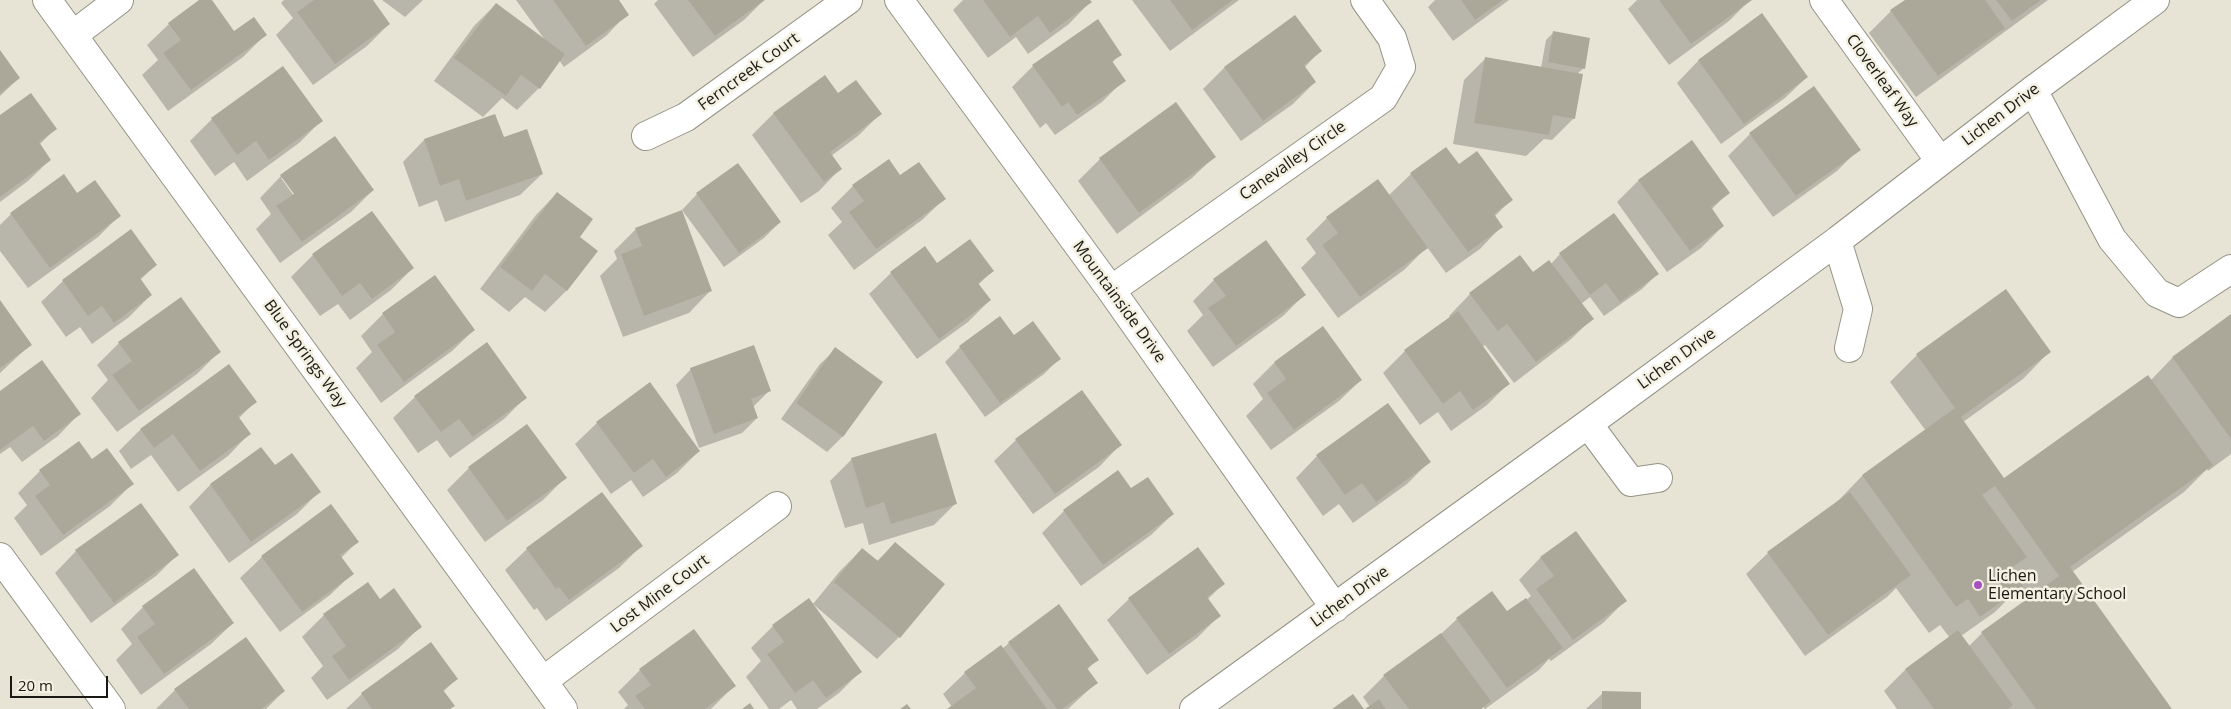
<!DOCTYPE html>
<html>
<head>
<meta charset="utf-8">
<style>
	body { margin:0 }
	#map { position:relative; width:2231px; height:709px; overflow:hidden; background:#e7e4d5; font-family:"Open Sans",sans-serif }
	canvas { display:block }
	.scale { position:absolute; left:10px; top:676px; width:98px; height:22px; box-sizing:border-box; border:2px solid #191813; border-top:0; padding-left:6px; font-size:15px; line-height:18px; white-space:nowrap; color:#191813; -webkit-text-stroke:4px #f4f1e2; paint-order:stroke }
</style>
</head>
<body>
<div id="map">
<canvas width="2231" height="709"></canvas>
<div class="scale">20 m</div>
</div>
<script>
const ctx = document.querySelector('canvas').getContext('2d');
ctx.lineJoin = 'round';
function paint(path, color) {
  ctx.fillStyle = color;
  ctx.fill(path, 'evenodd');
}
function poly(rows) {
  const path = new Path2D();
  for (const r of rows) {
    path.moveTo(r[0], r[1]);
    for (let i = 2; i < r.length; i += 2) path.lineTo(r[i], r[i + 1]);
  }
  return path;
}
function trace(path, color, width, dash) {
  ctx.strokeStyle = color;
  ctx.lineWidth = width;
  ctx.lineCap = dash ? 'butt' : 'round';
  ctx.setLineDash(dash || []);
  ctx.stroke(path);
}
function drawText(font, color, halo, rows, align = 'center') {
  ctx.font = font + ' "Open Sans",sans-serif';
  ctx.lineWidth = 5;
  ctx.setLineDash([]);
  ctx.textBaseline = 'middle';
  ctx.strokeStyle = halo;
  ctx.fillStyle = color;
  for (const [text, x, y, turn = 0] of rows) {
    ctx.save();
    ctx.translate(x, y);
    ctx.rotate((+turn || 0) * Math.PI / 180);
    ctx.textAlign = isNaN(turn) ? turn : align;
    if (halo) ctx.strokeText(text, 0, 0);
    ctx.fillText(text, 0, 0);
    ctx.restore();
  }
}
paint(poly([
	[201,0,210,0,234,33,265,35,243,57,168,111,142,75,158,60,147,45,169,24],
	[284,0,371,0,389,24,367,46,313,85,276,35,293,18,281,3],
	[382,0,423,0,405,17],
	[516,0,617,0,627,14,606,36,564,67,559,60,539,88,517,110,502,98,483,117,434,81,474,26,496,4,545,40],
	[658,0,764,0,744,20,693,57,654,4],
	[963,0,1089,0,1090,2,1069,24,1028,54,1016,37,988,58,953,10],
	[1132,0,1239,0,1170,51],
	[1435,0,1509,0,1453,41,1428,7],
	[1637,0,1750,0,1729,21,1669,65,1628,9],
	[1907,0,2048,0,1916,97,1869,33,1891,11],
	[1762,15,1807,77,1785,98,1721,144,1677,83,1698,61],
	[1554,32,1584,68,1577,74,1574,118,1552,140,1544,139,1526,156,1453,144,1464,80,1486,58,1541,68,1546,40],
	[1320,51,1304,68,1315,82,1293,104,1241,141,1203,89,1225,67],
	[0,52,19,78,0,96],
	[1120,54,1112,63,1124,80,1102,102,1055,135,1046,123,1040,128,1012,87,1033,66],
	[282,68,321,121,299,143,247,181,234,162,215,176,190,141,212,119],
	[838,95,880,114,858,136,831,156,840,169,819,191,801,203,752,135,774,113],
	[495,115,503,139,542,174,520,195,445,222,437,200,419,207,403,162,424,140],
	[0,117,55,129,39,145,50,160,28,181,0,202],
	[1750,134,1859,149,1837,171,1773,217,1728,156],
	[1691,142,1728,193,1711,210,1723,226,1701,248,1667,272,1617,202,1638,181],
	[1214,157,1192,178,1117,234,1078,181,1100,159],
	[738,165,780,222,764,238,724,267,682,210,697,194],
	[1458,166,1511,200,1494,217,1501,227,1480,249,1446,273,1427,247,1404,270,1338,318,1301,268,1316,253,1306,239,1327,218,1388,196,1411,174],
	[281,176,373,190,351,212,280,263,256,229,271,214,260,198],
	[281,178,284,178,299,198,297,200],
	[853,186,944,199,922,220,854,270,828,235,842,222,831,208],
	[557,193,578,237,567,290,545,312,525,297,509,312,480,289,536,215],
	[77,195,120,215,98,237,28,288,0,251,0,225,11,214],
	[372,212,413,268,391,290,350,320,338,304,320,316,291,277,313,255],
	[636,229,710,291,689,313,623,337,600,276,617,259,614,251],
	[1560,254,1657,274,1642,289,1604,316,1590,297,1581,304,1592,319,1570,340,1514,383,1485,345,1482,347,1508,384,1487,405,1451,431,1438,412,1420,425,1383,373,1405,351,1451,318,1449,316,1470,294,1533,274,1551,264],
	[156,265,140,280,151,295,129,317,92,344,80,327,66,337,41,302,63,281],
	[937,265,992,271,978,285,990,300,968,322,917,359,869,294,891,273],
	[435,276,474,330,452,351,381,403,356,368,372,352,361,336,383,314],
	[1214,280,1304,295,1283,316,1213,367,1187,331,1203,315,1193,301],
	[180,299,219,352,197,374,117,432,91,398,108,380,97,365,119,343],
	[0,302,31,344,0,373],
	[2231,316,2231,454,2208,471,2207,469,2184,492,2072,572,2171,709,1897,709,1884,691,1905,670,1950,638,1940,625,1929,633,1896,588,1887,597,1805,656,1746,574,1768,553,1836,503,1862,476,1926,431,1890,382,1917,355,2049,352,2023,379,1963,422,2004,480,2151,380,2172,358],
	[2021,586,2030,598,1982,633,1968,647,1961,636,1995,612],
	[1013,336,1059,359,1044,374,985,417,945,362,960,347],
	[836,349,881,382,842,437,827,452,781,419,820,364],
	[1274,363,1361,380,1339,401,1271,450,1246,416,1263,399,1253,384],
	[229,366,255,402,238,419,249,434,228,456,178,492,151,455,131,469,119,451,140,430],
	[691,369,769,391,753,407,757,418,742,433,699,448,676,385],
	[0,392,79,414,58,436,22,462,10,447,0,454],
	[415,397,526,397,504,419,450,458,437,440,418,453,393,418],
	[597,423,699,451,677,473,643,497,631,480,611,494,575,444],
	[527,426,565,478,543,500,485,542,447,490,469,468],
	[1016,440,1120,445,1099,467,1033,514,994,461],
	[79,443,92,460,132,484,110,506,41,556,14,518,27,505,18,493,40,471],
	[261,449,275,467,319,492,297,514,229,563,189,507,210,485],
	[1317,456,1429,462,1407,484,1353,523,1339,504,1323,516,1296,478],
	[852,459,956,503,934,525,869,545,863,523,845,528,830,481],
	[1131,490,1173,514,1151,535,1081,586,1042,533,1064,511],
	[602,493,641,546,619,568,546,621,537,608,534,610,505,570,527,549],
	[1575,533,1625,601,1603,623,1551,661,1549,659,1539,670,1485,709,1483,707,1482,709,1367,709,1370,707,1363,697,1384,676,1441,634,1457,619,1507,613,1526,600,1531,596,1519,580,1540,558],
	[357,542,341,558,352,574,330,595,280,632,240,578,262,557],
	[895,544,943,584,899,637,877,659,813,604,840,571,862,549,877,561],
	[76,551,177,555,156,576,91,623,55,573],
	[1224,583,1207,600,1219,616,1197,638,1147,675,1107,620,1129,599],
	[367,584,379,600,420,627,398,649,327,700,311,678,323,666,302,637,324,615],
	[143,607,233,623,211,644,141,695,116,660,132,644,121,629],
	[773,626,860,672,839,693,817,709,797,709,791,700,779,709,769,709,746,677,761,661,751,648],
	[431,643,456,679,443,692,450,709,346,709,362,694],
	[1009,643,1097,659,1087,670,1096,683,1068,709,949,709,952,707,943,694,965,673,1002,649],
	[640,670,734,686,711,709,624,709,628,705,618,692],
	[175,690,284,691,266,709,156,709],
	[1603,693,1640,709,1586,709]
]), '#0003');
paint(poly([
	[199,0,212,0,234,31,254,17,267,35,191,90,163,53,181,40,168,23],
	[314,0,373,0,390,24,335,64,297,12],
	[553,0,619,0,629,15,586,46],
	[688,0,765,0,715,36],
	[983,0,1090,0,1092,2,1050,33,1038,16,1010,37],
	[1170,0,1233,0,1192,30],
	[1461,0,1503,0,1475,20],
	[1659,0,1752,0,1691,44],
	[1905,0,1985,0,2005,28,1938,76,1890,10],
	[1996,0,2041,0,2012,21],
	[496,3,565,54,540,89,521,75,506,96,454,58],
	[1762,13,1808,77,1744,124,1698,60],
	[1295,15,1322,51,1304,65,1316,82,1263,121,1224,67],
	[1098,19,1122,55,1112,61,1126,81,1077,115,1068,102,1062,107,1032,65],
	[1553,31,1590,38,1585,69,1548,62],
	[0,50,20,78,0,93],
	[1485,57,1583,74,1575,119,1553,115,1549,135,1474,123],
	[283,66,323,121,269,160,256,141,237,155,211,118],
	[825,75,838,93,856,80,882,114,830,152,842,169,824,182,773,113],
	[1814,86,1861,150,1796,196,1749,133],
	[31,93,57,129,39,142,51,160,0,197,0,115],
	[1176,102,1216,157,1139,213,1099,158],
	[495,114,504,137,527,129,543,174,466,201,459,179,440,186,424,139],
	[335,136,374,190,302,242,276,206,294,194,280,175],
	[1692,140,1730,193,1711,207,1724,226,1690,251,1638,180],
	[1446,147,1459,164,1477,151,1513,200,1494,214,1503,227,1468,252,1410,173],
	[889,159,900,175,919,162,946,199,876,249,849,212,864,201,852,185],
	[738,163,781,222,739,253,696,193],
	[64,174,77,193,95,180,121,216,50,268,10,213],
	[1378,179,1428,248,1360,297,1322,245,1338,233,1326,217],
	[557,192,593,219,580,237,598,251,567,291,545,274,532,291,500,267],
	[682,210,712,291,644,316,621,254,642,246,635,228],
	[372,211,414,268,372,299,360,283,342,296,312,254],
	[1614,213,1659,274,1620,302,1606,283,1590,295,1559,253],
	[131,229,157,265,140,278,152,295,114,323,102,306,88,316,62,280],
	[970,239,994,271,978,283,991,300,939,339,890,272,925,246,937,263],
	[1266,240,1306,295,1236,346,1208,308,1226,296,1213,279],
	[1520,255,1533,272,1549,260,1594,319,1536,362,1507,324,1498,331,1469,293],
	[435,275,475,330,404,382,377,345,395,332,382,313],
	[2006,289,2051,352,1961,417,2004,478,2148,375,2213,465,2070,567,2172,709,2036,709,1981,632,2059,576,1995,486,1982,495,2027,557,2011,568,2023,586,1980,617,1968,599,1956,607,1862,475,1955,408,1916,354],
	[181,297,221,352,139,411,112,375,132,361,118,342],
	[0,300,32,345,0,368],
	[1458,311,1510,384,1473,410,1460,391,1443,404,1404,350],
	[2231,314,2231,439,2172,357],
	[1000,316,1014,335,1033,321,1061,359,1000,403,959,346],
	[1323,326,1362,380,1294,430,1267,393,1286,379,1274,362],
	[487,342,527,398,473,437,459,419,441,432,414,396],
	[754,345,771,391,751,399,758,418,714,434,690,368],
	[835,347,883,382,843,437,796,403],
	[42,360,81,414,44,441,33,426,0,450,0,391],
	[229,364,257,402,238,416,251,434,200,471,173,434,154,448,140,429],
	[650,382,700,451,666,477,653,459,634,473,596,422],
	[1082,390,1122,445,1055,494,1015,439],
	[1388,403,1431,462,1376,502,1362,483,1345,495,1316,455],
	[527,424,567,478,507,521,468,467],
	[936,433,957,504,891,524,884,502,866,508,851,458],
	[79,441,92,459,107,448,134,484,63,535,35,496,50,485,39,470],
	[261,447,275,465,292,453,321,492,251,542,210,484],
	[1118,470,1131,488,1148,477,1174,514,1103,565,1063,510],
	[602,492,643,546,569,600,559,587,556,589,526,548],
	[1850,492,1911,575,1828,635,1767,552],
	[141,503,179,555,114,603,75,550],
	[331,504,359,542,340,555,354,574,302,612,261,556],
	[1576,531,1627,601,1573,640,1536,589,1554,576,1540,557],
	[895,542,945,584,900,638,834,582,862,548,878,561],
	[1198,547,1225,584,1207,597,1221,616,1169,654,1128,598],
	[194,568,234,623,164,674,137,637,155,624,142,606],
	[368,582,380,599,394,588,422,627,349,680,332,656,346,646,323,614],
	[1492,591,1507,611,1526,598,1563,648,1507,688,1456,618],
	[809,598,862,672,826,698,813,680,795,693,767,654,784,642,772,625],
	[1059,604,1099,660,1087,668,1098,683,1062,709,1057,709,1008,642],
	[694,629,736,686,705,709,645,709,635,696,651,685,639,669],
	[1958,630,2013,705,2008,709,1934,709,1905,669],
	[1441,633,1491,701,1481,709,1409,709,1383,675],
	[246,637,285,691,261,709,189,709,174,689],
	[431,642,458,679,443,690,455,706,450,709,372,709,361,693],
	[1001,645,1047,709,947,709,976,688,964,672],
	[1602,691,1641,692,1641,709,1602,709],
	[1353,694,1364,709,1332,709],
	[1379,699,1386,709,1365,709],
	[750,703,754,709,742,709],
	[907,704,911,709,900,709]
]), '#aba89a');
const minor = poly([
	[47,0,563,709],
	[899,0,1111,290,1335,608],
	[1824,0,1940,161],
	[73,35,119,0],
	[2033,90,2112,239,2157,293,2179,303,2231,269],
	[646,136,686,117,848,0],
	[1837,241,1858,309,1849,348],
	[1111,290,1383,98,1401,67,1392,38,1365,0],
	[1588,424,1631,482,1658,478],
	[0,557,111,709],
	[543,681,777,506],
	[1194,709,1588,424,1837,241,2033,90,2155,0]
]);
trace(minor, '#969386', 30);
trace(minor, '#fff', 28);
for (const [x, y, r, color] of [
	[1978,585,5,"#a752c0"]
]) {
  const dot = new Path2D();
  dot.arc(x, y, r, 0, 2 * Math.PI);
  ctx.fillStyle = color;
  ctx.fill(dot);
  trace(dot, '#f4f1e2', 2);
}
drawText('16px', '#191813', '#f4f1e2', [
	["Ferncreek Court",749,72,-36],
	["Cloverleaf Way",1882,81,54],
	["Lichen Drive",2001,115,-37],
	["Canevalley Circle",1293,161,-35],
	["Mountainside Drive",1119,302,54],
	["Blue Springs Way",305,354,54],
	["Lichen Drive",1677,359,-36],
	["Lost Mine Court",660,594,-37],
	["Lichen Drive",1350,597,-36]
]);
drawText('16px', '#191813', '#f4f1e2', [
	["Lichen",1988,576],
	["Elementary School",1988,594]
], 'left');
</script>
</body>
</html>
